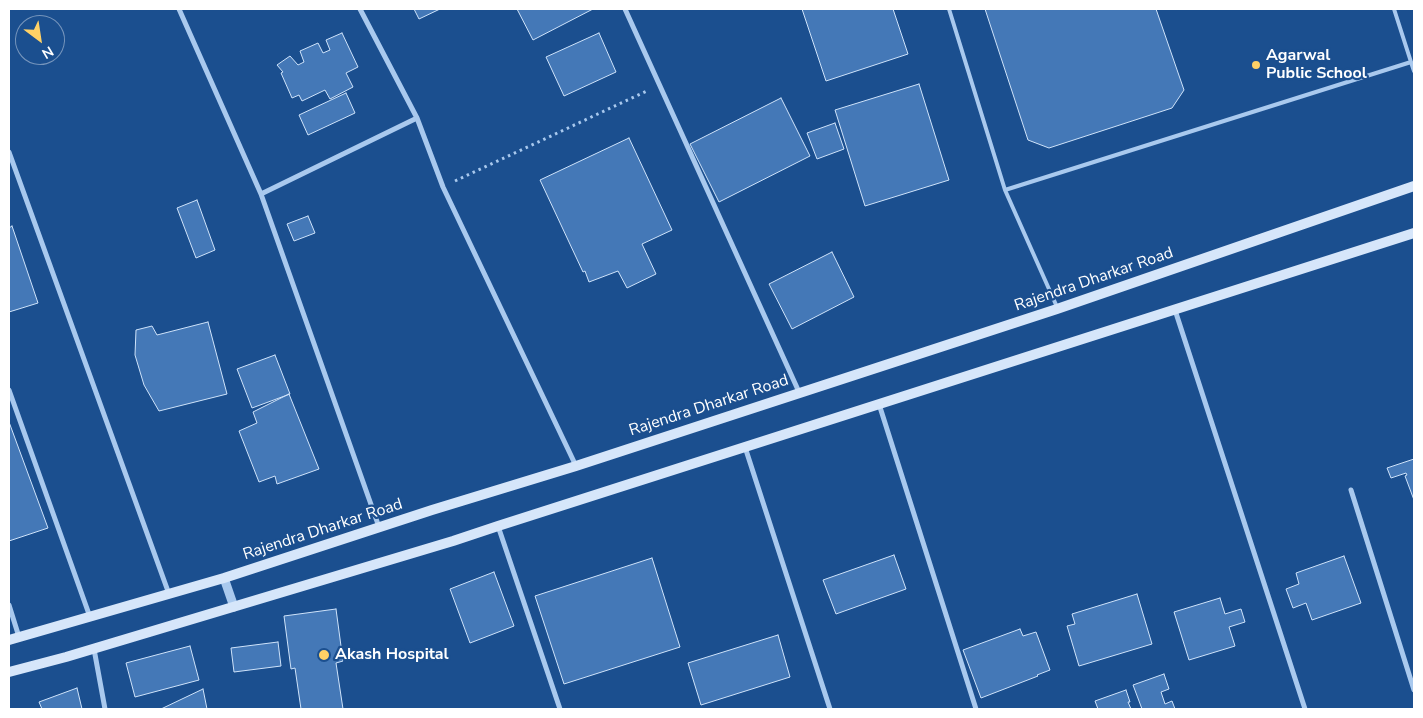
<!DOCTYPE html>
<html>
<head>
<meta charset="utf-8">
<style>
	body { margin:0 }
	#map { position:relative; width:1423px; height:718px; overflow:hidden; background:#1b4f8f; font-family:"Nunito Sans",sans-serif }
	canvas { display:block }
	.frame { position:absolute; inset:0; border:10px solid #fff; pointer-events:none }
	.north { position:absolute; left:15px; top:15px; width:50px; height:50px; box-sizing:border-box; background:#1b4f8f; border:1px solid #7695bc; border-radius:50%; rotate:149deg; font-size:14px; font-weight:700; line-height:20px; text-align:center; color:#fff }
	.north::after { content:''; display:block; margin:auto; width:18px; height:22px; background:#ffd166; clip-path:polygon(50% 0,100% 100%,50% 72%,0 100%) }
</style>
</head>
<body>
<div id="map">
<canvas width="1423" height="718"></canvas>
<div class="frame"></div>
<div class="north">N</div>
</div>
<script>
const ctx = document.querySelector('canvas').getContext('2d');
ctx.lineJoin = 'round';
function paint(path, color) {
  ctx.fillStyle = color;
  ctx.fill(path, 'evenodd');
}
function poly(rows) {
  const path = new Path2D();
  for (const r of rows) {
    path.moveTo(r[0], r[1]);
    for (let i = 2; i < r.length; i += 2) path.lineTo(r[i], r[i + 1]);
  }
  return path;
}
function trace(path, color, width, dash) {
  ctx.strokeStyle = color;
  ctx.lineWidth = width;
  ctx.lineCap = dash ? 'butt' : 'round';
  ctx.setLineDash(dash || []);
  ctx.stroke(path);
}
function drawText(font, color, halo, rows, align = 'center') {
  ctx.font = font + ' "Nunito Sans",sans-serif';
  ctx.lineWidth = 4.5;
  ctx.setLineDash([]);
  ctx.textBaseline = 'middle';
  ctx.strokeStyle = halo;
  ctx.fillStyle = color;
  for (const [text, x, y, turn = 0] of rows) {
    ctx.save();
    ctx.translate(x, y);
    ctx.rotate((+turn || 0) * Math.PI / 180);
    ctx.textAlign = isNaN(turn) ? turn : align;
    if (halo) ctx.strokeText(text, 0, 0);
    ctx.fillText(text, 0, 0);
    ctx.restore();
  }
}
const building = poly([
	[414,9,440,9,419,19,414,9],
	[517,9,593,9,533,40,517,9],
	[802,9,893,9,908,54,826,81,802,9],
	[985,9,1156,9,1184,90,1172,108,1049,148,1028,140,985,9],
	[342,33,358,67,346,73,353,87,330,99,325,90,302,101,299,95,292,98,281,73,283,72,277,65,290,56,298,65,304,62,300,51,318,43,323,53,330,50,326,40,342,33],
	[599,33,616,72,564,96,546,57,599,33],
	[919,84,949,180,865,206,835,110,919,84],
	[346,93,355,113,308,135,299,115,346,93],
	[781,98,810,156,719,202,690,144,781,98],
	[835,123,844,149,817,159,807,133,835,123],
	[629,138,672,230,642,244,656,274,627,288,618,271,589,282,585,271,583,272,540,180,629,138],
	[197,200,215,250,196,258,177,208,197,200],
	[308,216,315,233,294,241,287,224,308,216],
	[12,226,38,303,9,312,9,228,12,226],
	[832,252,854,297,792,329,769,284,832,252],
	[208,322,227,394,159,411,144,385,135,355,136,330,152,326,157,335,208,322],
	[275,355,290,394,252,408,237,369,275,355],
	[289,394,319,469,277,484,275,476,259,482,239,431,257,423,253,412,289,394],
	[9,422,48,528,9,541,9,422],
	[1414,459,1414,500,1405,476,1407,475,1406,473,1391,478,1387,468,1414,459],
	[894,555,906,589,836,614,823,580,894,555],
	[1344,556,1361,603,1312,620,1306,603,1293,608,1286,589,1299,584,1296,573,1344,556],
	[652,558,680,647,564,684,535,596,652,558],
	[494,572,514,626,470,643,450,589,494,572],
	[1137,594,1152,644,1079,666,1067,626,1075,624,1072,614,1137,594],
	[1220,598,1225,614,1241,609,1245,622,1229,627,1235,646,1189,660,1174,612,1220,598],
	[336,609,343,661,336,663,343,709,301,709,295,668,291,669,284,616,336,609],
	[1020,629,1023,636,1036,632,1050,670,1037,675,1038,676,981,698,963,650,1020,629],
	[778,635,790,677,701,705,688,663,778,635],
	[278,642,281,666,234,672,231,648,278,642],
	[190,646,199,680,135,697,126,663,190,646],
	[1164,674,1169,689,1161,692,1165,704,1172,701,1175,709,1142,709,1133,685,1164,674],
	[77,688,82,709,42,709,39,702,77,688],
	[203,689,207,709,161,709,203,689],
	[1126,690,1130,702,1128,702,1131,709,1098,709,1095,701,1126,690]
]);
paint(building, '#4478b7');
trace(building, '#cfe3fa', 1);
trace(poly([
	[455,181,649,90]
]), '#a9c9ee', 3, [2.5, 4]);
trace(poly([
	[949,9,1005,190],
	[1394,9,1411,62],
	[1057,307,1005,190,1411,62,1414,71]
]), '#a9c9ee', 4);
trace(poly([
	[179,9,261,194,379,527],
	[360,9,417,118,443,187,576,466],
	[625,9,799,392],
	[9,152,169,594],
	[261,194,417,118],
	[1175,310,1305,709],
	[9,390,90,617],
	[879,404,976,709],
	[745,447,830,709],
	[1351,490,1414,690],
	[498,526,560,709],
	[9,605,19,637],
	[94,649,105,709]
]), '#a9c9ee', 5);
trace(poly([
	[224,578,234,607]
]), '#a9c9ee', 9);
trace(poly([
	[9,640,224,578,432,510,576,466,1057,309,1414,186],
	[9,672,66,657,453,541,498,526,1414,233]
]), '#d6e6fa', 10);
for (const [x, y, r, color] of [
	[1256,65,5,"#ffd166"],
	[324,655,6,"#ffd166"]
]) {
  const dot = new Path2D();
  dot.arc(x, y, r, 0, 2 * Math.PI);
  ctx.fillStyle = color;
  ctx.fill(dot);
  trace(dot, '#1b4f8f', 2);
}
drawText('bold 16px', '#fff', '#1b4f8f', [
	["Agarwal",1266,56],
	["Public School",1266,74],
	["Akash Hospital",335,655]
], 'left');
drawText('16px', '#fff', '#1b4f8f', [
	["Rajendra Dharkar Road",1094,280,-19],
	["Rajendra Dharkar Road",709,406,-18],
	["Rajendra Dharkar Road",323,530,-18]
]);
</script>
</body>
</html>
